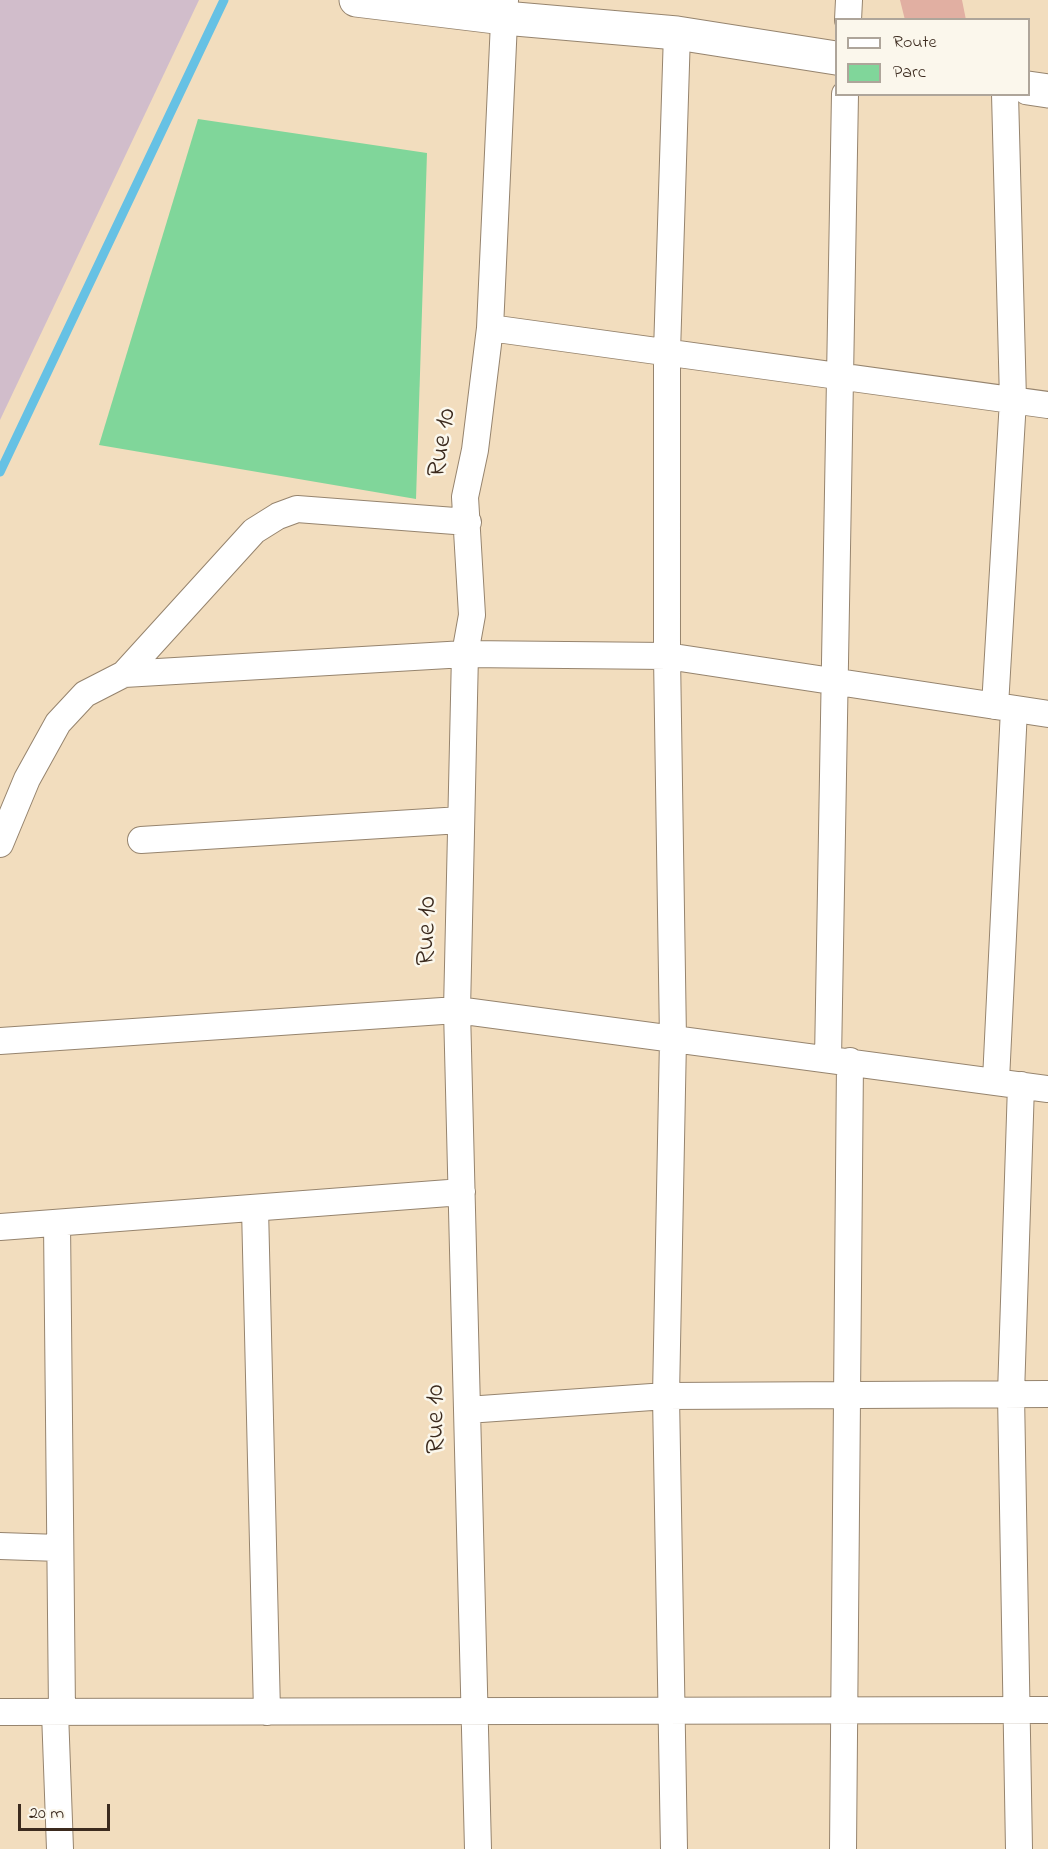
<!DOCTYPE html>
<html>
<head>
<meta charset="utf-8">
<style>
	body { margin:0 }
	#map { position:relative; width:1048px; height:1849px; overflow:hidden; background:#f2ddbe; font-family:"Indie Flower",sans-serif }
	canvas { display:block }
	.legend { position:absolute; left:835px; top:18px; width:195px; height:78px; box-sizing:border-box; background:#fbf7ec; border:2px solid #aea59a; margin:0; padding:8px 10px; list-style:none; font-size:18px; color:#3b2a1e }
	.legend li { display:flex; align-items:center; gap:12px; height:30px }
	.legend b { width:30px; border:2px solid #aea59a }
	.scale { position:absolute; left:18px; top:1804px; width:92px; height:27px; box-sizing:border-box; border:3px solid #3b2a1e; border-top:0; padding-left:8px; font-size:18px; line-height:21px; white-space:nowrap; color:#3b2a1e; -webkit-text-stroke:4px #fbf7ec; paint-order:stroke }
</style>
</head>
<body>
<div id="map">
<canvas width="1048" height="1849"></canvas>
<ul class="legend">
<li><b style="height:8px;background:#fff"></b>Route</li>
<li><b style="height:16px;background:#80d69a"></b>Parc</li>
</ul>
<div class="scale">20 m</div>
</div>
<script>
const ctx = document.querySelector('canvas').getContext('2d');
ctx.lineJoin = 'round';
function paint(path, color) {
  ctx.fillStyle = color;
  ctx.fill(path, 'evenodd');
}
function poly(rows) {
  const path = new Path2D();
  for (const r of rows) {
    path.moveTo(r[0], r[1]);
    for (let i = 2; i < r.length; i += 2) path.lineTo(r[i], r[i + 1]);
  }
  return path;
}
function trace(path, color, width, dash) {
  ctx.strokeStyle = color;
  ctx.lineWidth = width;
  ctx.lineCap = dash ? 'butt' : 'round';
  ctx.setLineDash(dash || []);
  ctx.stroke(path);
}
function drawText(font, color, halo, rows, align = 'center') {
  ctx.font = font + ' "Indie Flower",sans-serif';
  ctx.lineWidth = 5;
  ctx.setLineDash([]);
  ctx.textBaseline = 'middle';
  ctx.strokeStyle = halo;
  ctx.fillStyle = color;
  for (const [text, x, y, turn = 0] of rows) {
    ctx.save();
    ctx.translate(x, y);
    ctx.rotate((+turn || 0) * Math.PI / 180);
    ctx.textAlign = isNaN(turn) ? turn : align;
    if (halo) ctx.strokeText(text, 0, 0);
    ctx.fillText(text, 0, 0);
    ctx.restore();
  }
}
paint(poly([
	[0,0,199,0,0,420]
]), '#d1bdcb');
paint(poly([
	[198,119,427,153,416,499,99,445]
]), '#80d69a');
trace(poly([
	[0,472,224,0]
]), '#66c1e4', 9);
paint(poly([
	[900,0,962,0,966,20,905,20]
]), '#e1afa2');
const minor = poly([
	[848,20,849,0],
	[490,328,1048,405],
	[124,674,254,531,278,516,297,509,468,522],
	[995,706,1013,400,1005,94],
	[141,840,461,820],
	[0,844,27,779,58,723,85,694,124,674,465,654,667,656,1048,714],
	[0,1041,457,1010,1048,1089],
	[828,1059,845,94],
	[996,1080,1014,709],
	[255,1208,267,1712],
	[57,1223,62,1712],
	[0,1227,462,1192],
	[467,1410,666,1396,1048,1394],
	[0,1546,59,1548],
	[0,1712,1048,1710],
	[55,1712,60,1849],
	[478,1849,457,1010,465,654,472,615,465,497,475,450,490,328,505,0],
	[674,1849,666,1396,673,1039,667,656,667,352,677,33],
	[843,1849,850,1061],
	[1019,1849,1011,1394,1021,1085]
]);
const tertiary = poly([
	[356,0,504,18,677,33,836,58],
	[1028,88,1048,91]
]);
trace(minor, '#96846e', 28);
trace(tertiary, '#96846e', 35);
trace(minor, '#fff', 26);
trace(tertiary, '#fff', 33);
drawText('27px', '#3b2a1e', '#fbf7ec', [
	["Rue 10",444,443,-81],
	["Rue 10",429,931,-89],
	["Rue 10",438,1419,-91]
]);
</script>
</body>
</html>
